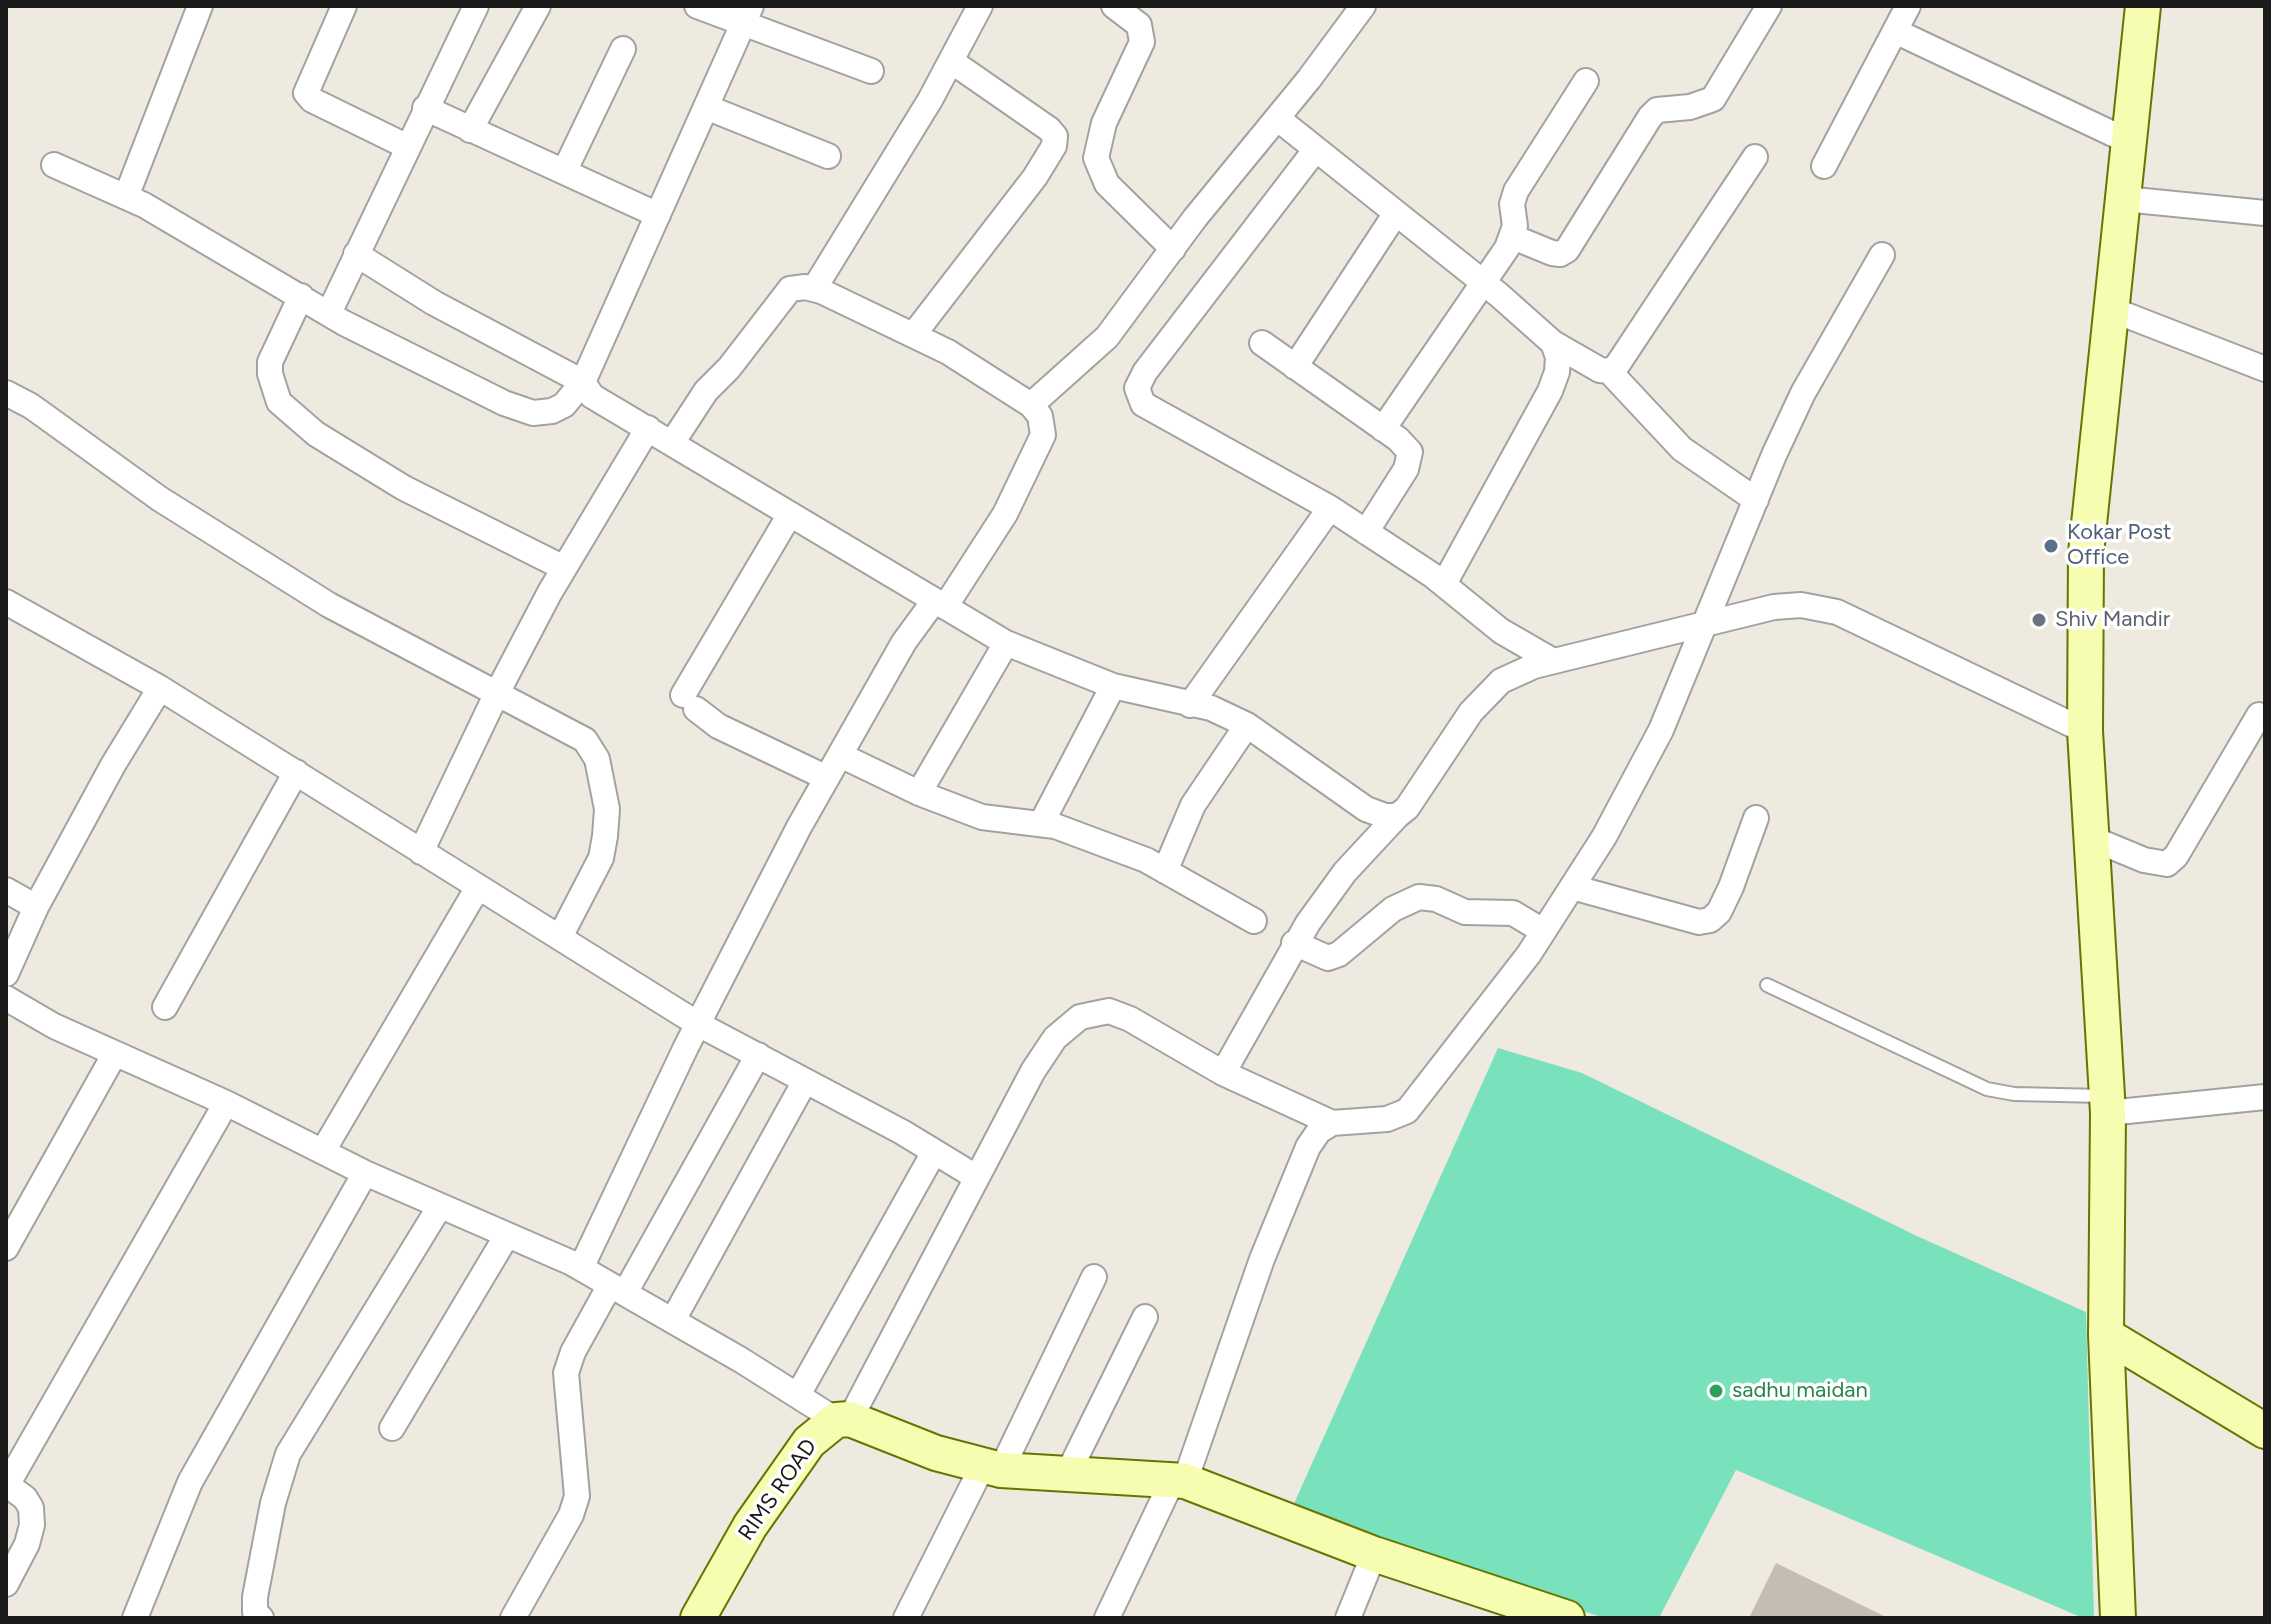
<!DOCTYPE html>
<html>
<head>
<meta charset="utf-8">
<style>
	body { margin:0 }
	#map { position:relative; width:2271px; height:1624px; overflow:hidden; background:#eeeae0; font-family:Figtree,sans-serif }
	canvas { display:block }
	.frame { position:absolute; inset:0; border:8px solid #1b1b1b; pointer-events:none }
</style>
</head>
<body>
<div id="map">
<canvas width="2271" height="1624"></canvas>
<div class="frame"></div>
</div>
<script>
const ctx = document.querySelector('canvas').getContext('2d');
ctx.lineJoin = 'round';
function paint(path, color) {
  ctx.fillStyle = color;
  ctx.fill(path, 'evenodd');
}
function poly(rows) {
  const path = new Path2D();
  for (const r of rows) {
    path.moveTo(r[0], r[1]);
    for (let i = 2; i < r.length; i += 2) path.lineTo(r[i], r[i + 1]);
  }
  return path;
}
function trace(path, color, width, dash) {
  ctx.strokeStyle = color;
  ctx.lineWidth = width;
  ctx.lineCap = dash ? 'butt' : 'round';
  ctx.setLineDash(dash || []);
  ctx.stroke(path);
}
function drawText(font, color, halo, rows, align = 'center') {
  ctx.font = font + ' Figtree,sans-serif';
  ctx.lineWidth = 7;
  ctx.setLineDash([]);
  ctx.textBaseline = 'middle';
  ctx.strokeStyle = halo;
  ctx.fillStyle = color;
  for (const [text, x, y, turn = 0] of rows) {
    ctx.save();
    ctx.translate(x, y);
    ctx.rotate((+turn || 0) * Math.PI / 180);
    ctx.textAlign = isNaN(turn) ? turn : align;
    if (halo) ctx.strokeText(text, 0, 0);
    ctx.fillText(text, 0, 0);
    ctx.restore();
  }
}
paint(poly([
	[1498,1048,1582,1073,1917,1236,2086,1312,2094,1618,2083,1618,1736,1470,1659,1618,1605,1618,1288,1517]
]), '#79e1bc');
paint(poly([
	[1776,1563,1888,1618,1749,1618]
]), '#c5bcb3');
const lane = poly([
	[1767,985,1987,1089,2014,1094,2103,1096]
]);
const street = poly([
	[344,6,306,93,312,100,406,146],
	[697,6,871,71],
	[751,6,583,382,592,396,1006,643,1113,686,1211,708,1247,725,1366,809,1385,816,1397,816,1407,808,1471,712,1501,681,1534,666,1774,607,1801,605,1837,612,2085,731],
	[1114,6,1139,25,1142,42,1104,123,1096,158,1107,184,1173,249],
	[1895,31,2130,142],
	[706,107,828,156],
	[425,108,658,215],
	[1277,118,1499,295,1553,343,1558,357,1557,372,1550,391,1444,584],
	[470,130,538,6],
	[1316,149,1145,372,1137,388,1143,404,1330,508,1432,575,1501,631,1553,661],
	[54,165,144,205,344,323,504,403,533,413,552,411,564,405,583,382,434,303,356,254],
	[1824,166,1908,6],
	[564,172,623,49],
	[126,197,200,6],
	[2124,199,2265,213],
	[1513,237,1552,253,1560,254,1567,250,1650,117,1657,110,1690,107,1713,99,1769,6],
	[814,289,930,100,980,6],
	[301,296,270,362,270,374,279,402,316,434,404,488,564,568],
	[2113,310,2265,369],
	[329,313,476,6],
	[914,334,1035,177,1054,146,1055,136,1049,129,951,61],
	[1262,343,1398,439,1410,452,1406,469,1366,532],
	[1553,343,1600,370,1609,371,1616,367,1755,157],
	[1295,367,1396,213],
	[1609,371,1682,449,1756,500],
	[6,393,31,406,160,499,329,605,585,740,597,759,607,809,605,836,601,858,560,937],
	[1031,405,1107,337,1195,218,1309,79,1363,6],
	[1383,429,1507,248,1515,226,1512,204,1516,191,1586,81],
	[672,443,706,391,729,368,790,289,805,287,821,291,948,352,1031,405,1040,416,1043,435,1005,514,945,607],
	[6,602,160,688,698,1024,902,1132,976,1177],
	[683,695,790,514],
	[1190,705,1330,508],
	[696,709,718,726,827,778],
	[840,755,919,793,982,817,1055,826,1146,860,1254,921],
	[919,793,1006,643],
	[1041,824,1113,686],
	[2091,838,2144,860,2167,864,2176,856,2259,715],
	[421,852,496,695,550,592,648,428],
	[1165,871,1193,805,1247,725],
	[1572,887,1699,922,1710,920,1719,912,1731,887,1756,818],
	[6,890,36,907],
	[1294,943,1328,958,1339,954,1393,909,1419,897,1436,899,1465,912,1513,913,1543,931],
	[6,974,36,907,113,765,160,688],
	[6,998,54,1026,226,1103,365,1173,572,1263,741,1360,836,1420],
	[165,1007,296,772],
	[1223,1073,1308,923,1345,872,1397,816],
	[2108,1113,2265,1097],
	[323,1151,478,887],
	[6,1248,114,1055],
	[581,1268,686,1047,799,827,904,642,934,601],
	[625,1293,758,1055],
	[673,1320,805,1081],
	[798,1395,934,1152],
	[850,1419,1033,1071,1055,1038,1080,1017,1109,1011,1130,1019,1223,1073,1332,1123],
	[392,1428,507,1235],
	[1001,1470,1094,1277],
	[1068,1473,1145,1317],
	[1185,1481,1262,1259,1308,1147,1319,1131,1332,1123,1387,1119,1407,1111,1529,954,1604,837,1661,730,1774,455,1803,393,1882,255],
	[6,1484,25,1498,31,1508,32,1525,27,1544,6,1584],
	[7,1485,226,1103],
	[135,1618,190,1482,365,1173],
	[261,1618,255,1612,255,1597,273,1503,288,1454,440,1206],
	[513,1618,571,1515,577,1496,566,1373,573,1352,610,1285],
	[906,1618,983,1465],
	[1107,1618,1173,1479],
	[1348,1618,1374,1554]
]);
const secondary = poly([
	[2106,1335,2265,1431],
	[698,1618,750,1526,809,1442,836,1420,850,1419,936,1453,1001,1470,1185,1481,1374,1554,1567,1618],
	[2118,1618,2106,1335,2108,1113,2085,731,2086,553,2143,6]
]);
trace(lane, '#a2a2a2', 16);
trace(street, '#a2a2a2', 28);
trace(secondary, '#657500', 38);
trace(lane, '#fff', 12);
trace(street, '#fff', 24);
trace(secondary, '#f6fcb0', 34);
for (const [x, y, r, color] of [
	[2051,546,8,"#5c6f8a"],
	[2039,620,8,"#6b7280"],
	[1716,1391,8,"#2e9e5b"]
]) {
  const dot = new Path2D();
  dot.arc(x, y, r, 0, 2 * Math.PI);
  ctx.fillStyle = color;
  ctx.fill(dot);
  trace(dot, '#fff', 3);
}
drawText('22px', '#4e5e75', '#fff', [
	["Kokar Post",2067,533],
	["Office",2067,558]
], 'left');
drawText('22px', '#5b616d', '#fff', [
	["Shiv Mandir",2055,620]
], 'left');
drawText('22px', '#27864d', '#fff', [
	["sadhu maidan",1732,1391]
], 'left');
drawText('22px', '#1b1b1b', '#fff', [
	["RIMS ROAD",778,1490,-55]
]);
</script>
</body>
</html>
